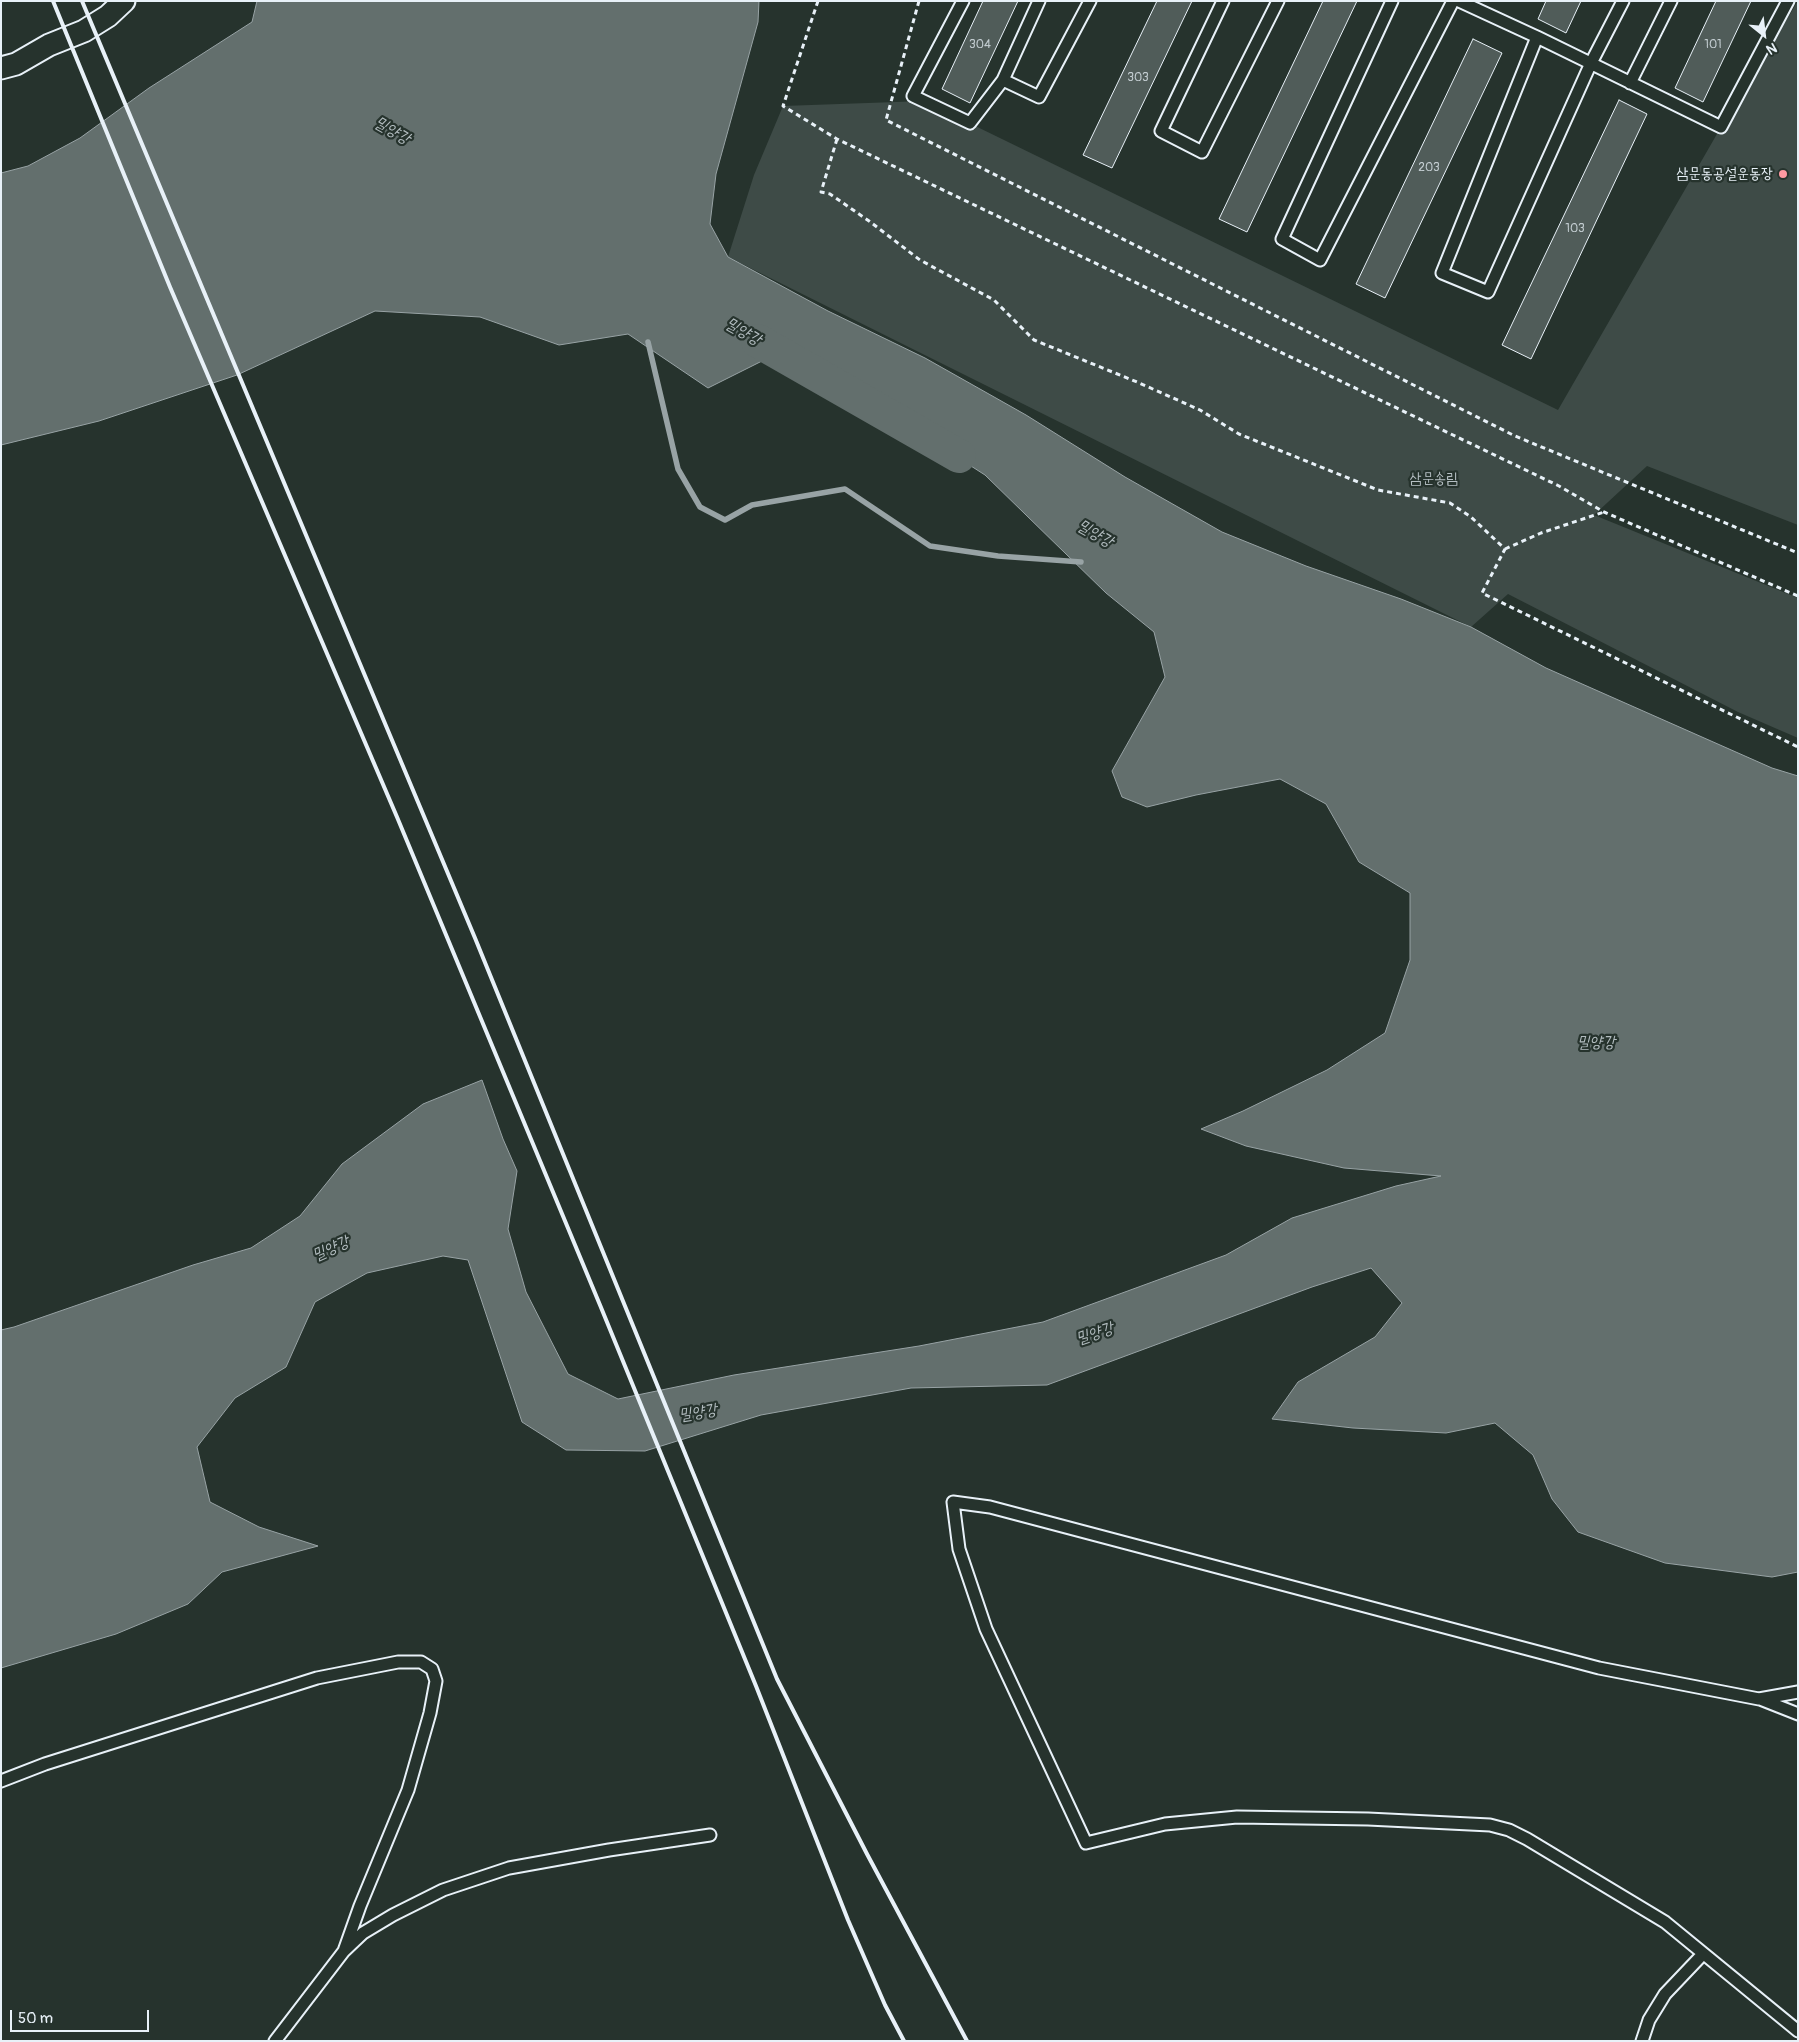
<!DOCTYPE html>
<html>
<head>
<meta charset="utf-8">
<style>
	body { margin:0 }
	#map { position:relative; width:1799px; height:2042px; overflow:hidden; background:#26332d; font-family:Pangolin,sans-serif }
	canvas { display:block }
	.frame { position:absolute; inset:0; border:2px solid #e8f1f8; pointer-events:none }
	.north { position:absolute; left:1739px; top:10px; width:50px; height:50px; -webkit-text-stroke:4px #26332d; paint-order:stroke; rotate:151deg; font-size:14px; font-weight:700; line-height:20px; text-align:center; color:#e8f1f8 }
	.north::after { content:''; display:block; margin:auto; width:18px; height:22px; background:#e8f1f8; clip-path:polygon(50% 0,100% 100%,50% 72%,0 100%) }
	.scale { position:absolute; left:10px; top:2010px; width:139px; height:22px; box-sizing:border-box; border:2px solid #e8f1f8; border-top:0; padding-left:6px; font-size:15px; line-height:18px; white-space:nowrap; color:#e8f1f8; -webkit-text-stroke:4px #26332d; paint-order:stroke }
</style>
</head>
<body>
<div id="map">
<canvas width="1799" height="2042"></canvas>
<div class="frame"></div>
<div class="north">N</div>
<div class="scale">50 m</div>
</div>
<script>
const ctx = document.querySelector('canvas').getContext('2d');
ctx.lineJoin = 'round';
function paint(path, color) {
  ctx.fillStyle = color;
  ctx.fill(path, 'evenodd');
}
function poly(rows) {
  const path = new Path2D();
  for (const r of rows) {
    path.moveTo(r[0], r[1]);
    for (let i = 2; i < r.length; i += 2) path.lineTo(r[i], r[i + 1]);
  }
  return path;
}
function trace(path, color, width, dash) {
  ctx.strokeStyle = color;
  ctx.lineWidth = width;
  ctx.lineCap = dash ? 'butt' : 'round';
  ctx.setLineDash(dash || []);
  ctx.stroke(path);
}
function drawText(font, color, halo, rows, align = 'center') {
  ctx.font = font + ' Pangolin,"Poor Story",sans-serif';
  ctx.lineWidth = 4.5;
  ctx.setLineDash([]);
  ctx.textBaseline = 'middle';
  ctx.strokeStyle = halo;
  ctx.fillStyle = color;
  for (const [text, x, y, turn = 0] of rows) {
    ctx.save();
    ctx.translate(x, y);
    ctx.rotate((+turn || 0) * Math.PI / 180);
    ctx.textAlign = isNaN(turn) ? turn : align;
    if (halo) ctx.strokeText(text, 0, 0);
    ctx.fillText(text, 0, 0);
    ctx.restore();
  }
}
paint(poly([
	[1798,1,1798,525,1647,466,1594,515,1798,598,1798,738,1738,712,1508,594,1471,627,728,257,754,175,783,106,924,101,1558,410,1721,127]
]), '#3e4b47');
const water = poly([
	[257,1,759,1,758,22,716,174,710,224,728,257,828,311,925,358,1026,415,1125,477,1222,532,1306,566,1401,599,1471,627,1546,668,1772,768,1798,776,1798,1572,1772,1577,1665,1563,1578,1532,1552,1499,1533,1455,1495,1423,1446,1433,1353,1428,1272,1419,1298,1382,1375,1337,1402,1303,1371,1268,1312,1287,1047,1385,911,1388,761,1415,645,1451,566,1450,522,1422,468,1260,443,1256,367,1273,315,1302,286,1367,235,1398,197,1447,210,1502,259,1527,318,1546,222,1572,188,1604,116,1634,1,1668,1,1330,14,1327,193,1265,251,1248,300,1216,342,1164,423,1104,482,1080,503,1139,517,1171,508,1229,526,1292,568,1374,618,1399,734,1375,919,1346,1043,1322,1226,1255,1292,1218,1396,1186,1441,1176,1344,1168,1246,1146,1201,1129,1243,1111,1327,1070,1385,1033,1410,960,1410,893,1359,862,1326,804,1280,779,1196,795,1147,807,1122,797,1112,771,1165,677,1154,632,1106,593,985,475,854,391,804,364,764,360,708,388,628,334,559,345,480,317,375,311,237,375,99,421,1,445,1,173,28,166,80,138,149,88,252,22,257,1]
]);
paint(water, '#636f6d');
trace(water, '#98a3a5', 1);
trace(poly([
	[648,342,678,469,700,507,725,520,752,505,845,489,930,546,998,556,1081,562]
]), '#98a3a5', 5.5);
trace(poly([
	[758,341,959,456]
]), '#636f6d', 34);
const building = poly([
	[983,1,1018,1,970,103,942,89,983,1],
	[1157,1,1192,1,1112,168,1083,155,1157,1],
	[1323,1,1357,1,1247,232,1219,219,1323,1],
	[1546,1,1581,1,1566,33,1538,19,1546,1],
	[1716,1,1751,1,1703,102,1675,88,1716,1],
	[1473,39,1502,53,1385,298,1356,284,1473,39],
	[1619,100,1647,114,1531,359,1502,345,1619,100]
]);
paint(building, '#505c59');
trace(building, '#e8f1f8', 1);
const service = poly([
	[963,1,913,96,970,123,1003,80,1039,97,1090,1],
	[1223,1,1161,131,1202,152,1278,1],
	[1392,1,1282,239,1320,260,1453,1],
	[1459,1,1537,37,1721,127,1788,1],
	[1537,37,1442,273,1488,292,1591,63,1623,1],
	[1003,80,1039,1],
	[1630,83,1671,1],
	[1798,1692,1759,1699,1599,1668,990,1507,953,1502,959,1549,986,1629,1086,1843,1165,1824,1237,1817,1368,1819,1490,1825,1509,1830,1527,1839,1665,1922,1798,2031],
	[1760,1699,1798,1714],
	[1,1781,45,1764,317,1678,398,1662,421,1662,432,1669,436,1681,430,1713,408,1790,360,1906,344,1951],
	[275,2041,344,1951,363,1933,393,1915,443,1890,509,1868,609,1850,710,1835],
	[1642,2041,1649,2020,1665,1994,1703,1954]
]);
const minor = poly([
	[1,68,16,64,49,45,84,31,108,16,124,1]
]);
trace(service, '#e8f1f8', 15);
trace(minor, '#e8f1f8', 25);
trace(poly([
	[818,1,783,106,837,139,1559,486,1604,512,1798,596],
	[919,1,886,120,1515,436,1798,553],
	[837,139,821,192,830,194,869,221,920,260,994,300,1034,340,1137,382,1200,410,1239,434,1378,490,1450,503,1471,517,1505,549,1482,593,1798,747],
	[1505,549,1541,533,1604,512]
]), '#e8f1f8', 3, [5, 4]);
trace(service, '#26332d', 11);
trace(minor, '#26332d', 21);
trace(poly([
	[53,1,170,287,397,817,600,1305,756,1686,848,1920,885,2005,904,2041],
	[82,1,475,938,777,1679,867,1854,967,2041]
]), '#e8f1f8', 4);
for (const [x, y, r, color] of [
	[1783,174,5,"#ff9aa2"]
]) {
  const dot = new Path2D();
  dot.arc(x, y, r, 0, 2 * Math.PI);
  ctx.fillStyle = color;
  ctx.fill(dot);
  trace(dot, '#26332d', 2);
}
drawText('12px', '#c2ccd0', null, [
	["304",980,45],
	["101",1713,45],
	["303",1138,78],
	["203",1429,168],
	["103",1575,229]
]);
drawText('15px', '#e8f1f8', '#26332d', [
	["삼문동공설운동장",1773,174]
], 'right');
drawText('15px', '#b5bfc3', '#26332d', [
	["삼문송림",1434,479]
]);
drawText('italic 16px', '#b3bdc0', '#26332d', [
	["밀양강",392,131,30],
	["밀양강",743,332,30],
	["밀양강",1095,534,30],
	["밀양강",1596,1043],
	["밀양강",331,1249,-24],
	["밀양강",1095,1334,-18],
	["밀양강",698,1413,-9]
]);
</script>
</body>
</html>
